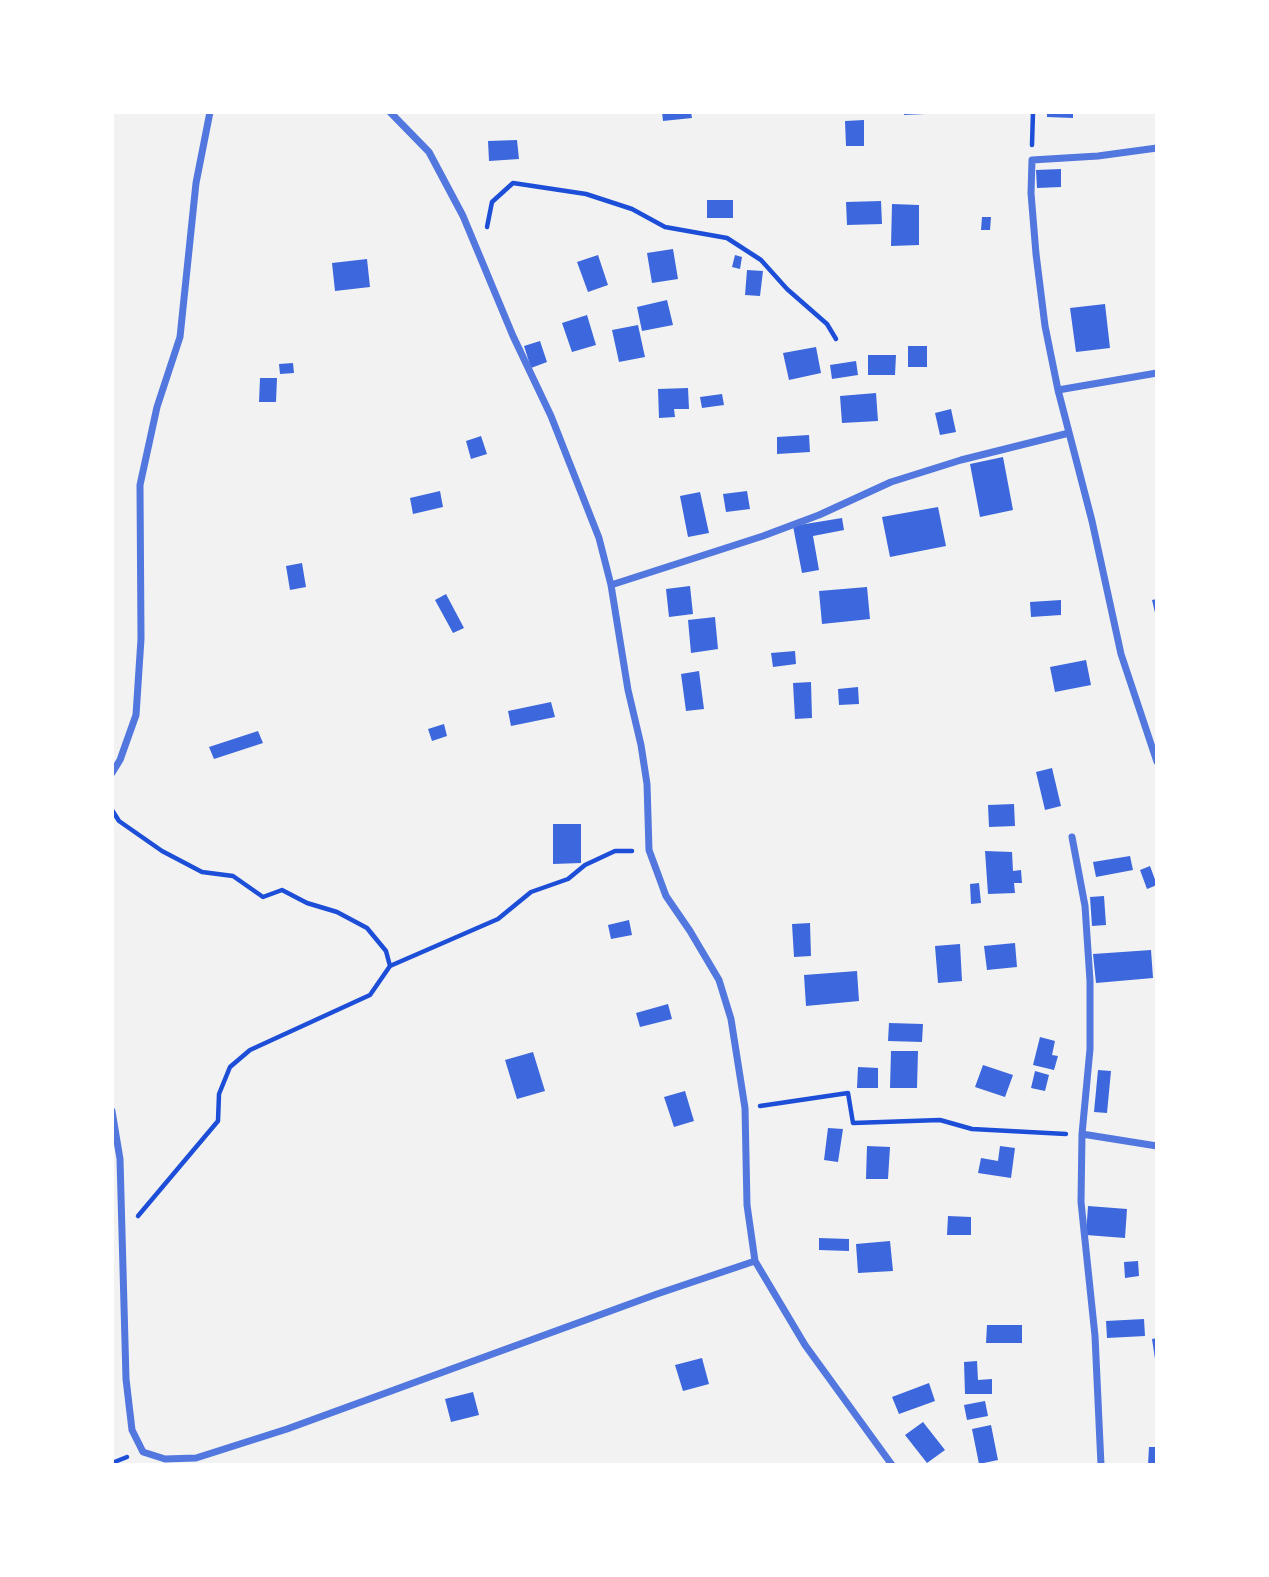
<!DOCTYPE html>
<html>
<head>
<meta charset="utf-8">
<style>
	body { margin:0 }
	#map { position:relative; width:1269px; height:1577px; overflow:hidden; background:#f2f2f2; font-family:"Source Sans 3",sans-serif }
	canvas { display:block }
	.frame { position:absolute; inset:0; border:114px solid #fff; pointer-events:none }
</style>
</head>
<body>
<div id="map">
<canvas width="1269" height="1577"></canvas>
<div class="frame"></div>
</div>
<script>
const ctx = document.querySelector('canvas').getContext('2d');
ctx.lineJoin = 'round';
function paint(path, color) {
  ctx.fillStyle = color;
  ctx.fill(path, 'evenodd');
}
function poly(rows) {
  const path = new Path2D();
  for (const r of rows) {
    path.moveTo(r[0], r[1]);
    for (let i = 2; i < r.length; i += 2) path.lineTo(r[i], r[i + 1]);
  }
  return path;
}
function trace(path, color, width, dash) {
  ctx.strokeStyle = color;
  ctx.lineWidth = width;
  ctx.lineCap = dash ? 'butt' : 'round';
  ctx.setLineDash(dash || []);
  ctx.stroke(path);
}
paint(poly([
	[662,112,691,112,692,118,663,121],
	[904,112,925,112,925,114,904,115],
	[1047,112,1073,112,1073,118,1047,117],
	[864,120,864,146,846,146,845,121],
	[517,140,519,159,489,161,488,141],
	[1061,169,1061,187,1037,188,1036,170],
	[707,200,733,200,733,218,707,218],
	[881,201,882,224,847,225,846,202],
	[892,204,919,205,919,245,891,246],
	[982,217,991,217,990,230,981,230],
	[673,249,678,279,652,283,647,253],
	[598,255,608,285,588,292,577,262],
	[735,255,742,257,740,269,732,267],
	[367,259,370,287,335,291,332,263],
	[747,270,763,271,760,296,745,295],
	[667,300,673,325,642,331,637,307],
	[1105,304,1110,348,1076,352,1070,308],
	[587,315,596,345,572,352,562,323],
	[638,325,645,357,619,362,612,330],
	[540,341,547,362,531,368,524,346],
	[908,346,927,346,927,367,908,367],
	[816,347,821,373,789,380,783,353],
	[868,355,896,355,895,375,868,375],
	[856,361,858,375,832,379,830,365],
	[293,363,294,373,280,374,279,364],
	[260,378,277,378,276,402,259,402],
	[688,388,689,409,674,409,675,417,659,418,658,389],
	[876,393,878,421,842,423,840,396],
	[722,394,724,405,702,408,700,397],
	[951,409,956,432,940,435,935,413],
	[809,435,810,452,777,454,777,437],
	[481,436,487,454,471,459,466,441],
	[1003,457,1013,510,980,517,970,464],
	[440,491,443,507,413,514,410,498],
	[747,491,750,509,726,512,723,494],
	[700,492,709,533,688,537,680,496],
	[938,507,946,546,890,557,882,517],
	[842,518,844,530,813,536,819,570,802,573,793,526],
	[302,563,306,587,290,590,286,566],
	[690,586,693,614,669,617,666,589],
	[867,587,870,619,822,624,819,591],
	[446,594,464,628,453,633,435,600],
	[1157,599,1157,617,1156,617,1152,600],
	[1061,600,1061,615,1031,617,1030,602],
	[715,617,718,649,691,653,688,620],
	[795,651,796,664,773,667,771,653],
	[1086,660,1091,685,1055,692,1050,667],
	[699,671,704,709,686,711,681,674],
	[811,682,812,718,795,719,793,683],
	[858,687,859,704,839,705,838,689],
	[551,702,555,717,511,726,508,711],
	[444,724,447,736,432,741,428,729],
	[258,731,263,743,214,759,209,747],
	[1052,768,1061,806,1045,810,1036,772],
	[1014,804,1015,826,989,827,988,805],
	[553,824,581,824,581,863,553,864],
	[985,851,1012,852,1013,871,1021,870,1022,883,1014,883,1015,893,988,894],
	[1130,856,1133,870,1096,877,1093,862],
	[1150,866,1157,885,1147,889,1140,870],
	[979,883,981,903,971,904,970,884],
	[1104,896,1106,925,1092,926,1090,897],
	[629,920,632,935,611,939,608,925],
	[810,923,811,956,794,957,792,924],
	[1015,943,1017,967,987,970,984,946],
	[960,944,962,981,938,983,935,946],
	[1151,950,1153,978,1096,983,1093,954],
	[857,971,859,1001,806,1006,804,975],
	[668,1004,672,1019,640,1027,636,1013],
	[889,1023,923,1024,922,1042,888,1041],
	[1040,1037,1055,1041,1052,1055,1058,1056,1054,1070,1033,1065],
	[891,1051,918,1051,917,1088,890,1088],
	[533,1052,545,1091,517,1099,505,1060],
	[983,1065,1013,1075,1005,1097,975,1087],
	[858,1067,878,1068,878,1088,857,1088],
	[1098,1070,1111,1071,1107,1113,1094,1112],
	[1035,1071,1049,1075,1045,1091,1031,1088],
	[685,1091,694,1121,674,1127,664,1097],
	[828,1128,843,1129,838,1162,824,1160],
	[867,1146,890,1147,888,1179,866,1179],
	[1000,1146,1015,1148,1011,1178,978,1173,981,1158,998,1161],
	[1088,1206,1127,1209,1125,1238,1086,1235],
	[948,1216,971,1217,971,1235,947,1235],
	[819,1238,849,1239,849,1251,819,1250],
	[890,1241,893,1271,858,1273,856,1244],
	[1138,1261,1139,1276,1125,1278,1124,1262],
	[1144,1319,1145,1336,1107,1338,1106,1321],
	[987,1325,1022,1325,1022,1343,986,1343],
	[1157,1338,1157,1359,1155,1359,1152,1339],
	[702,1358,709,1384,683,1391,675,1365],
	[977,1361,978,1380,992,1379,992,1394,965,1394,964,1362],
	[929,1383,935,1401,899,1414,892,1397],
	[473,1392,479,1415,451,1422,445,1399],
	[985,1401,988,1416,967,1420,964,1405],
	[923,1422,945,1450,927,1463,905,1435],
	[991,1425,998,1460,979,1464,972,1429],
	[1149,1447,1157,1447,1157,1465,1148,1465]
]), '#3d67dc');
trace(poly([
	[1032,145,1033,112],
	[487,227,492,202,513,183,586,194,632,209,665,227,727,238,761,260,787,289,827,324,836,339],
	[112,810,119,821,162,851,202,872,233,876,263,897,282,890,307,903,337,912,367,928,386,951,390,966],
	[760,1106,848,1093,853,1123,940,1120,972,1129,1066,1134],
	[138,1216,218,1121,219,1094,230,1067,250,1050,370,995,390,966,498,919,531,892,568,879,585,865,615,851,632,851],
	[112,1463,127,1457]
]), '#1d4ed8', 4.5);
trace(poly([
	[390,112,429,152,463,216,513,336,551,416,599,538,611,585,628,690,641,745,647,784,649,850,666,896,690,931,719,980,731,1019,745,1108,747,1205,755,1261,805,1345,892,1465],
	[1157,148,1098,156,1032,160,1031,193,1036,254,1045,326,1058,390,1092,521,1121,654,1157,762],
	[1058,390,1157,373],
	[611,585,763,536,819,515,891,482,961,460,1069,433],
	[112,773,120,760,136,715,141,639,140,485,157,407,180,337,196,183,210,112],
	[1072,837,1085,906,1090,981,1090,1049,1082,1134,1081,1202,1095,1336,1101,1465],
	[112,1111,120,1159,126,1379,132,1430,143,1452,165,1459,196,1458,287,1429,657,1294,755,1261],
	[1082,1134,1157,1146]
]), '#5277de', 7);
</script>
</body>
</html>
